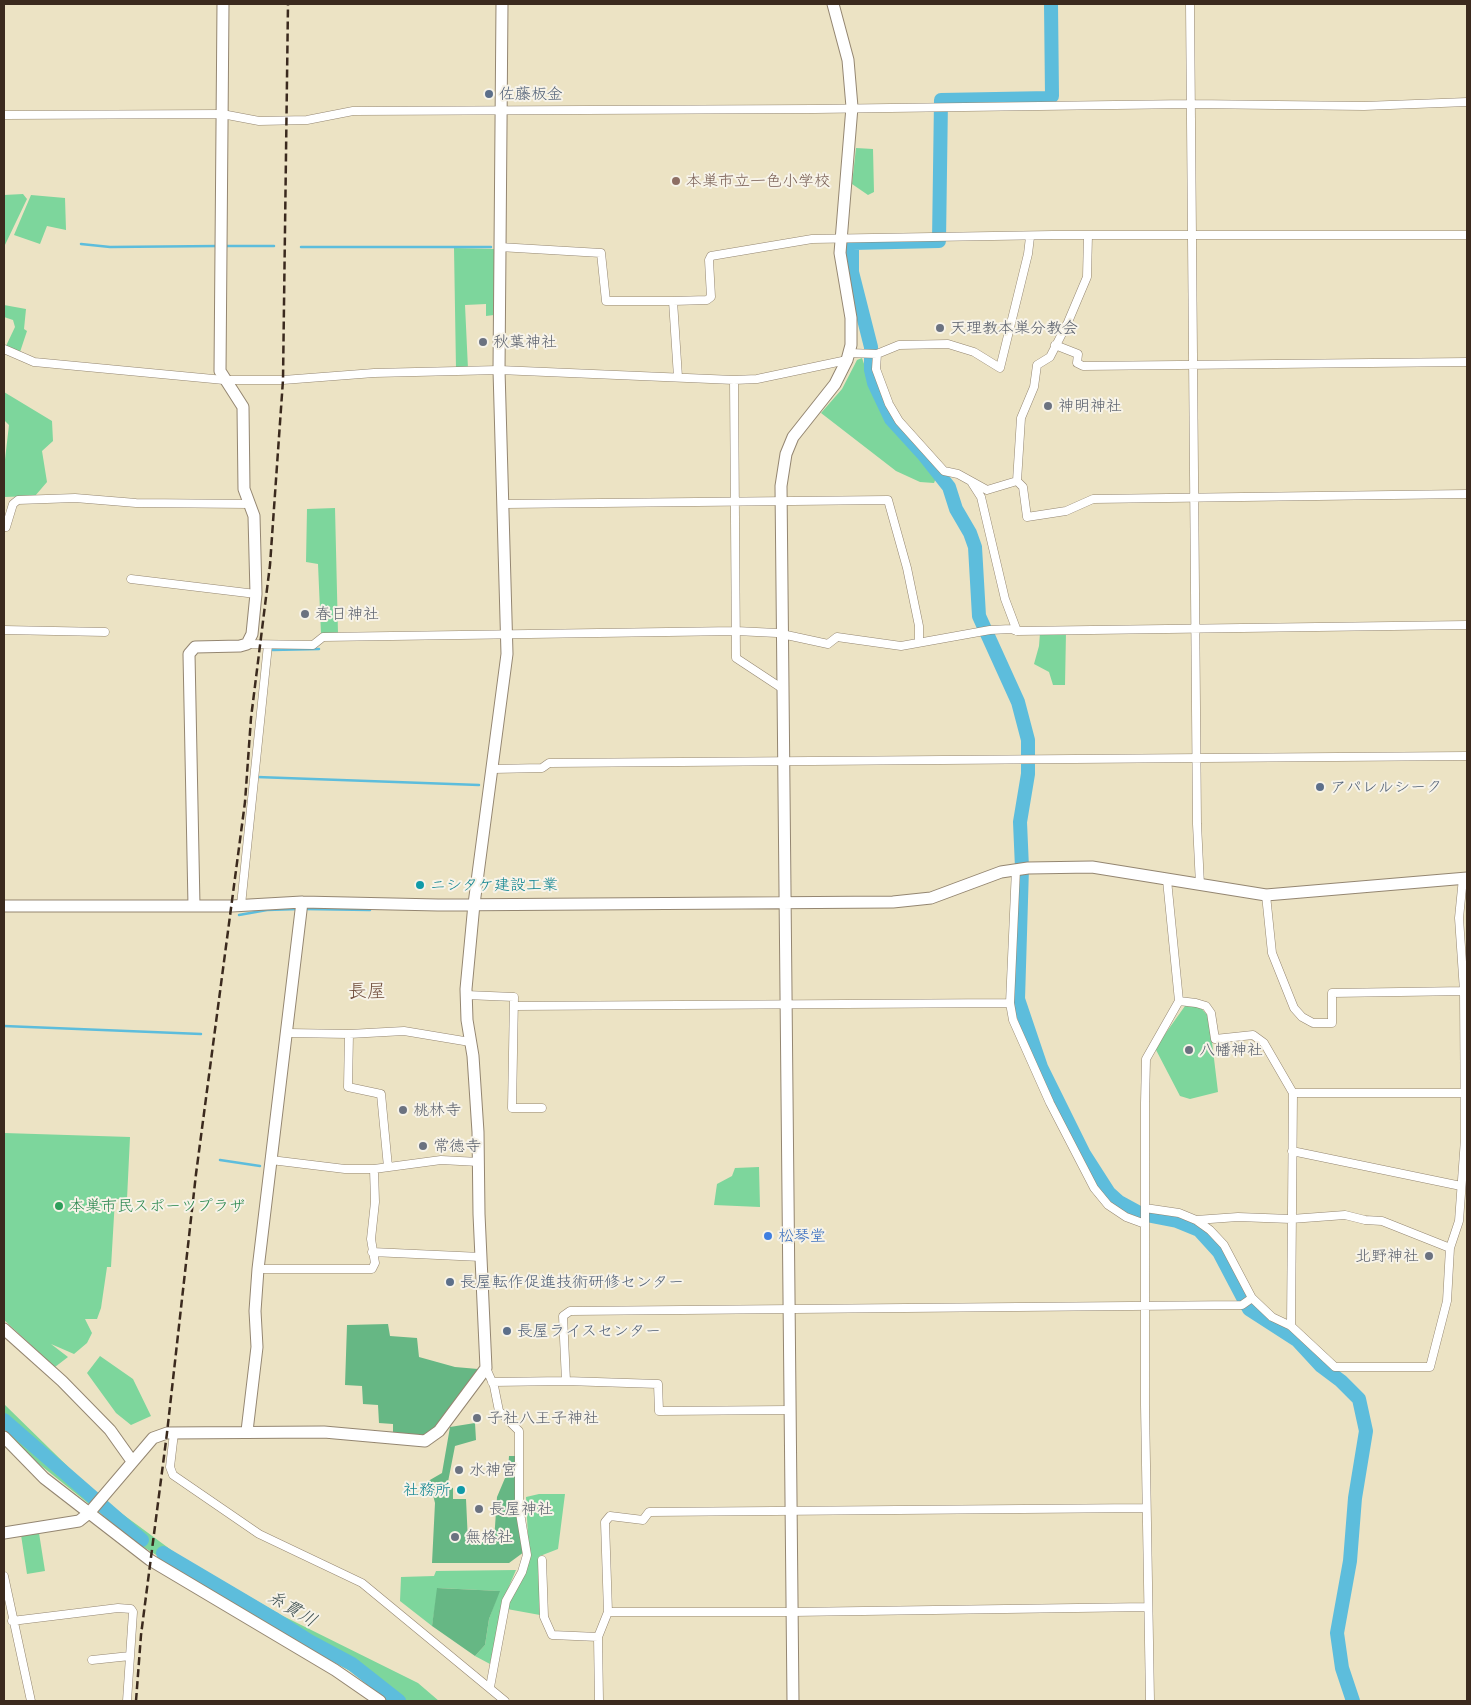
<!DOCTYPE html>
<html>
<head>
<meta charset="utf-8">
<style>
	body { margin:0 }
	#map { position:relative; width:1471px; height:1705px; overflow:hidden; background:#ece3c4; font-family:Delius,sans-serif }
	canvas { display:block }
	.frame { position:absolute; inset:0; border:5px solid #3b2a1e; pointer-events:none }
</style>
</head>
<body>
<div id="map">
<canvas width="1471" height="1705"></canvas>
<div class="frame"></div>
</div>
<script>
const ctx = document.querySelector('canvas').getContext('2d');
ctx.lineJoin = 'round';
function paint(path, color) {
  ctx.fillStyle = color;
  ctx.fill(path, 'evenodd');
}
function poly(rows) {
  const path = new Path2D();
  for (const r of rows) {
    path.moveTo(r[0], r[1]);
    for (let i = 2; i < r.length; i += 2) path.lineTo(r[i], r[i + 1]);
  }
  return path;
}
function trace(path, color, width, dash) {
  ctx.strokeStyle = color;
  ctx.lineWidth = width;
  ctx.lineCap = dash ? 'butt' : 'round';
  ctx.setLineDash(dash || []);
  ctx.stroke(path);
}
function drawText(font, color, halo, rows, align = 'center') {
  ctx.font = font + ' Delius,"Klee One",sans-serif';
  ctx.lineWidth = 4;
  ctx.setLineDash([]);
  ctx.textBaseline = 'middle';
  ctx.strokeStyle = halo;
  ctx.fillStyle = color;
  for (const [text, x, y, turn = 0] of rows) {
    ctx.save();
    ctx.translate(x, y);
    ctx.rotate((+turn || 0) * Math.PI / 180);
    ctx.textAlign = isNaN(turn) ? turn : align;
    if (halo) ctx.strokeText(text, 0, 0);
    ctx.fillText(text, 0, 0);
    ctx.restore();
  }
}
paint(poly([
	[856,148,873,149,874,192,868,195,852,184],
	[23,194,27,199,4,247,4,195],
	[31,195,65,198,66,230,47,226,40,244,14,235],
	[454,248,495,249,494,315,486,316,486,304,465,305,468,369,456,369],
	[4,305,26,309,24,329,27,331,20,352,6,346,15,327,13,320,4,317],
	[862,358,871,384,892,426,925,459,936,478,934,483,920,482,896,471,821,413,842,389,857,360],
	[4,392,52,421,53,441,42,451,47,482,35,496,4,497,4,468,9,425,4,420],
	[335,508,338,634,321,634,318,564,306,562,307,509],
	[1066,632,1065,685,1053,685,1049,672,1034,664,1039,646,1040,633],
	[1185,1006,1200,1007,1209,1017,1218,1092,1190,1099,1180,1096,1155,1048],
	[4,1133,130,1137,127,1199,115,1199,111,1267,107,1267,101,1308,97,1319,85,1319,92,1333,87,1343,74,1354,51,1344,68,1357,55,1367,4,1320],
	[759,1167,760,1207,714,1205,717,1184,732,1176,735,1168],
	[100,1356,133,1379,151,1416,131,1425,116,1413,87,1373],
	[4,1404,98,1496,178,1555,279,1614,418,1683,439,1701,387,1701,357,1675,217,1594,139,1544,39,1464,4,1429],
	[539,1494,565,1494,558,1549,540,1556,540,1615,507,1609,508,1600,529,1558,526,1497],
	[39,1533,45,1571,27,1574,21,1535],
	[516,1570,504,1598,490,1664,475,1656,485,1645,489,1619,499,1591,438,1588,432,1626,400,1601,401,1577,434,1576,436,1571]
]), '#7dd69c');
paint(poly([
	[388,1324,390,1336,417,1338,419,1357,455,1367,478,1369,469,1386,448,1416,424,1438,393,1438,393,1424,379,1423,378,1405,363,1404,362,1386,345,1385,347,1325],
	[475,1423,476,1440,455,1446,447,1487,453,1488,453,1499,466,1499,468,1542,494,1541,497,1497,508,1471,509,1456,516,1456,524,1552,509,1563,432,1563,435,1503,432,1491,423,1484,442,1473,450,1427],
	[437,1588,500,1591,489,1619,485,1645,475,1656,432,1626]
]), '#66b784');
trace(poly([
	[81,244,110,247,218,246],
	[226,246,274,246],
	[301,247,491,247],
	[272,650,319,649],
	[257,777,479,785],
	[304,909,370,910],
	[239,915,267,910,299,909],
	[4,1026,201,1034],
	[220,1160,260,1166]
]), '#5dbddc', 2.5);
trace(poly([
	[1051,4,1052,96,1050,98,941,100,939,241,852,243,852,272,871,347,871,370,874,383,891,419,923,454,949,487,956,509,970,533,975,547,979,616,1018,702,1028,740,1028,774,1020,822,1022,868,1018,999,1041,1067,1084,1154,1109,1193,1119,1202,1141,1214,1177,1221,1199,1230,1219,1252,1249,1309,1297,1340,1321,1366,1341,1381,1359,1399,1366,1431,1355,1498,1350,1561,1337,1633,1342,1668,1353,1701],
	[4,1420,142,1540],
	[163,1553,273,1618,309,1641,352,1664,399,1701]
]), '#5dbddc', 14);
const street = poly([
	[1190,4,1197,824,1200,885],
	[4,115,222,114,259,121,307,120,353,111,815,109,1190,104,1364,106,1467,102],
	[1088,235,1087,277,1068,322,1050,357,1037,365,1034,387,1021,418,1017,481,1023,487,1027,517,1066,511,1093,499,1467,494],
	[499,247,601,253,606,301,673,301,707,300,711,297,709,260,711,256,812,239,1053,235,1467,235],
	[673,301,678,377],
	[1055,345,1078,354,1077,363,1083,366,1467,362],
	[4,349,34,362,224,380,283,380,374,373,499,370,734,380,757,379,847,360],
	[849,353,877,354,899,345,948,344,974,352,1000,368,1028,254,1030,237],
	[877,354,876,369,889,404,899,421,944,471,958,474,987,490,1017,481],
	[734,380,736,658,783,689],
	[972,483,981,497,1005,599,1017,631],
	[505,504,888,500,907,568,919,626,919,642],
	[4,527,6,527,13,504,18,500,75,498,136,503,250,504],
	[131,579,256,594],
	[4,630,105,632],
	[247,644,313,645,323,637,736,631,777,633,828,644,837,637,901,646,990,630,1011,629,1017,631,1467,625],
	[493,769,542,768,549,763,1467,756],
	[1016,869,1010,1003,1013,1020,1050,1103,1094,1188,1108,1205,1126,1217,1145,1224],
	[1266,895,1272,953,1294,1008,1302,1017,1313,1023,1332,1023,1332,993,1467,991],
	[241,905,268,645],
	[466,995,514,997,512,1108,542,1108],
	[1179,1001,1196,1003,1206,1006,1211,1013,1215,1039,1253,1035,1264,1043,1293,1093,1291,1326],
	[514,1006,1010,1003],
	[288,1033,349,1034,404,1031,470,1042],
	[349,1034,348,1087,381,1094,388,1167],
	[1293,1093,1467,1093],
	[1292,1151,1461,1186],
	[271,1160,345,1169,374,1169,441,1160,479,1162],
	[1145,1208,1179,1213,1196,1220,1210,1230,1224,1245,1252,1298,1272,1317,1291,1326,1335,1367,1430,1367,1447,1301,1450,1248,1459,1221,1465,1139,1464,991,1459,918,1463,878],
	[1196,1220,1238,1217,1291,1219,1345,1215,1365,1220,1382,1221,1450,1248],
	[372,1252,481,1257],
	[258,1269,372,1269,375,1263,371,1239,375,1202,374,1169],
	[486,1368,494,1386,499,1411,519,1431,519,1507,527,1555,522,1572,506,1601,490,1687],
	[566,1381,563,1316,570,1311,1242,1305,1252,1298],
	[492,1382,566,1381,658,1384,659,1411,790,1410],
	[174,1433,170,1467,173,1475,259,1534,362,1583,505,1701],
	[542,1560,544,1617,552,1635,598,1637],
	[4,1576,31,1701],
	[608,1612,792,1612,1148,1607],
	[12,1621,118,1608,131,1609,133,1612,127,1701],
	[92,1660,130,1656],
	[599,1701,598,1637,608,1612,605,1522,610,1516,643,1520,649,1512,1146,1508],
	[1150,1701,1145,1405,1145,1103,1146,1059,1179,1001,1167,880]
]);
const secondary = poly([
	[4,906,232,906,302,902,438,905,893,902,931,898,1001,872,1028,868,1092,867,1266,895,1467,878],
	[194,906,189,654,195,647,240,646,247,644,252,634,256,594,254,516,244,489,243,407,220,371,223,4],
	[4,1329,62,1381,110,1430,132,1461],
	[247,1431,257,1347,255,1311,258,1269,302,902],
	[4,1437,44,1478,150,1560,335,1670,380,1701],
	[4,1533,79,1521,89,1513,153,1438,167,1433,324,1432,425,1441,439,1431,486,1368,479,1214,478,1132,473,1056,467,1020,466,989,474,904,507,654,499,370,502,4],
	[793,1701,781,486,786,454,793,437,835,384,847,360,851,345,851,318,840,253,852,107,848,60,833,4]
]);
trace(street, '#948671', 9);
trace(secondary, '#948671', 13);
trace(street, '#fff', 8);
trace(secondary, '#fff', 11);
trace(poly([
	[136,1701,141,1635,167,1433,196,1174,245,802,251,718,270,565,283,380,288,4]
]), '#3b2a1e', 2.5, [8, 4]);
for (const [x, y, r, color] of [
	[489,94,5,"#5c6f8a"],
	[676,181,5,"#8d6e63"],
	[940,328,5,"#6b7280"],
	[483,342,5,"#6b7280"],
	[1048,406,5,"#6b7280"],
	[305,614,5,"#6b7280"],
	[1320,787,5,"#5c6f8a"],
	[420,885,5,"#0f9aa8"],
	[1189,1050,5,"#6b7280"],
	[403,1110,5,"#6b7280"],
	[423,1146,5,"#6b7280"],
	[59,1206,5,"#2e9e5b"],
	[768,1236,5,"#3f7fe0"],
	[1429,1256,5,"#6b7280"],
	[450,1282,5,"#5c6f8a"],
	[507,1331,5,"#5c6f8a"],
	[477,1418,5,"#6b7280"],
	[459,1470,5,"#6b7280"],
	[461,1490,5,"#0f9aa8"],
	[479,1509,5,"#6b7280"],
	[455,1537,5,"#6b7280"]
]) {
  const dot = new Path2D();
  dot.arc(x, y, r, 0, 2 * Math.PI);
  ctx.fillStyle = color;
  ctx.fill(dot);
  trace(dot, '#f7f3e8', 2);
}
drawText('16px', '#4e5e75', '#f7f3e8', [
	["佐藤板金",499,94],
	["アパレルシーク",1330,787],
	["長屋転作促進技術研修センター",460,1282],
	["長屋ライスセンター",517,1331]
], 'left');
drawText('16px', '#785e54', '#f7f3e8', [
	["本巣市立一色小学校",686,181]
], 'left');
drawText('16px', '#5b616d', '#f7f3e8', [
	["天理教本巣分教会",950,328],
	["秋葉神社",493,342],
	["神明神社",1058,406],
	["春日神社",315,614],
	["八幡神社",1199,1050],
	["桃林寺",413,1110],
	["常徳寺",433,1146],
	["北野神社",1419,1256,"right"],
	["子社八王子神社",487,1418],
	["水神宮",469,1470],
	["長屋神社",489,1509],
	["無格社",465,1537]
], 'left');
drawText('16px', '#0d838f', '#f7f3e8', [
	["ニシタケ建設工業",430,885],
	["社務所",451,1490,"right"]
], 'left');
drawText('16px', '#27864d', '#f7f3e8', [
	["本巣市民スポーツプラザ",69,1206]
], 'left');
drawText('16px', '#366cbe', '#f7f3e8', [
	["松琴堂",778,1236]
], 'left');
drawText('italic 18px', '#455657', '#f7f3e8', [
	["糸貫川",292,1609,31]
]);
drawText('19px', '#745241', '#f7f3e8', [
	["長屋",367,992]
]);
</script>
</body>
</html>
